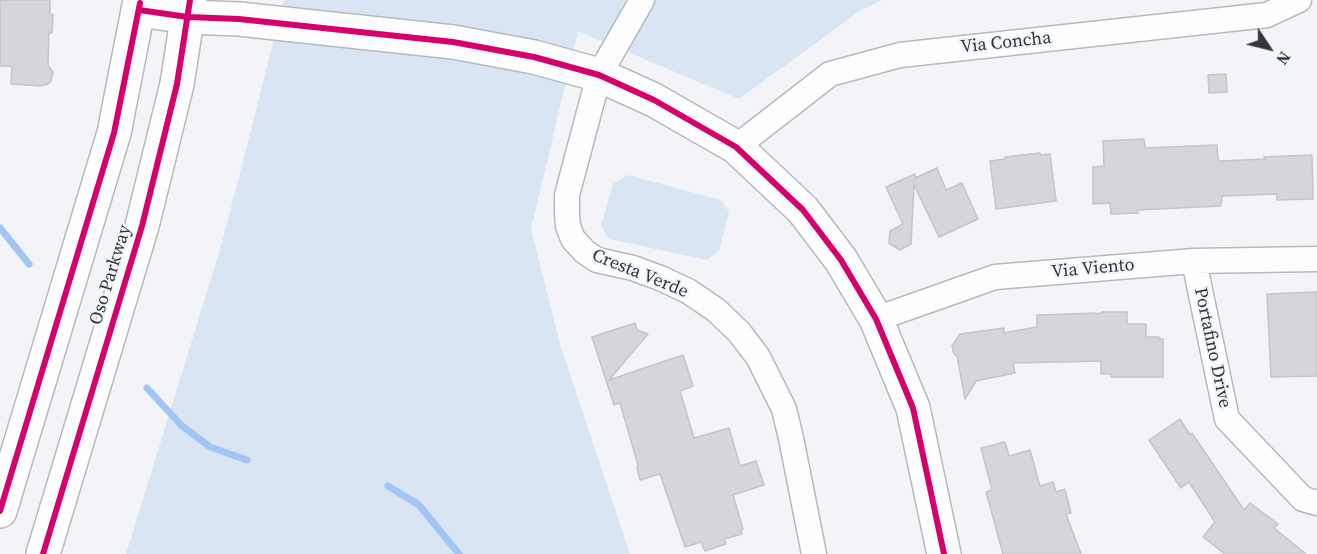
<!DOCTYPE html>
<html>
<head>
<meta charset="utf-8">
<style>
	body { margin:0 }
	#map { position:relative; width:1317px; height:554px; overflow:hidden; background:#f2f4f7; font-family:"Source Serif 4",serif }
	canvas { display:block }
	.north { position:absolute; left:1239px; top:18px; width:60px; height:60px; -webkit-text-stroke:4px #eff4fa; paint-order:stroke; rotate:125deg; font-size:16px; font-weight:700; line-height:24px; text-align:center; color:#343639 }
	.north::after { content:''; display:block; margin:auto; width:21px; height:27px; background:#343639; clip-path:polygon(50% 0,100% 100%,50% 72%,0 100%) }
</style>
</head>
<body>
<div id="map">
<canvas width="1317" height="554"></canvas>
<div class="north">N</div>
</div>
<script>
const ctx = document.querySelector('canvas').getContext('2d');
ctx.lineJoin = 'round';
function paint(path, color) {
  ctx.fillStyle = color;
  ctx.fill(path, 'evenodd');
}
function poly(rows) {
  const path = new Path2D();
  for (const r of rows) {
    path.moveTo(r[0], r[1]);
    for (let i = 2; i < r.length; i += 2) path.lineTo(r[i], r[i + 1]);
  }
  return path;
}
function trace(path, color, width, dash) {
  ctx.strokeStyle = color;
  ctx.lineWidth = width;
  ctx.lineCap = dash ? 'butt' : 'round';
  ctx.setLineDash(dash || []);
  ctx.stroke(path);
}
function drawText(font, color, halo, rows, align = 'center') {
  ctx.font = font + ' "Source Serif 4",serif';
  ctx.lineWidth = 4.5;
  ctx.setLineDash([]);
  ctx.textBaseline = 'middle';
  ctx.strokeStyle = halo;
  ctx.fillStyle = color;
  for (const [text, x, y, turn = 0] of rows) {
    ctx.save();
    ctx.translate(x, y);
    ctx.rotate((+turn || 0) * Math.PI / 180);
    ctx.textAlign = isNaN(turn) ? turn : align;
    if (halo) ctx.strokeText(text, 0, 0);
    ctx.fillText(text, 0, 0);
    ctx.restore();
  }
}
paint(poly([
	[284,0,882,0,861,10,739,99,578,31,531,229,560,344,630,554,126,554,222,243],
	[628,175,721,200,729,212,719,251,707,260,609,239,601,226,613,184]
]), '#dae5f4');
trace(poly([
	[0,228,29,264],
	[147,388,181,425,210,447,247,460],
	[388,486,419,505,459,554]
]), '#a3c5f4', 7);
const building = poly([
	[0,0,50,0,50,14,53,15,52,33,49,32,48,65,53,72,51,81,48,84,40,86,11,84,12,66,0,66,0,0],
	[1226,74,1227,92,1209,93,1208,75,1226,74],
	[1144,139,1145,148,1217,145,1218,160,1221,161,1265,159,1264,157,1312,155,1313,199,1277,200,1277,194,1222,196,1221,206,1157,209,1137,210,1138,213,1111,214,1110,203,1093,204,1093,167,1104,166,1103,141,1144,139],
	[1040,153,1040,155,1050,154,1056,201,996,209,990,161,1005,159,1005,157,1040,153],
	[937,168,946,190,962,183,978,219,939,237,914,185,911,244,900,250,889,243,890,231,903,224,886,187,915,174,915,178,937,168],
	[1317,292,1317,376,1271,377,1267,294,1317,292],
	[1102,312,1127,312,1127,324,1146,324,1146,337,1159,337,1159,339,1163,339,1163,377,1111,377,1111,374,1101,374,1101,361,1013,363,1015,373,976,381,965,399,957,356,954,354,952,346,960,334,1004,328,1004,333,1037,327,1037,315,1102,313,1102,312],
	[635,323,637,330,648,334,609,380,683,355,693,386,680,391,694,438,729,428,740,466,756,461,764,485,733,495,743,529,741,530,742,534,724,539,726,544,705,551,701,542,685,547,660,474,640,480,637,467,638,465,620,403,614,405,592,337,635,323],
	[1180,419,1190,435,1192,433,1244,510,1250,503,1278,524,1274,528,1306,554,1225,554,1203,537,1215,522,1189,482,1181,488,1149,440,1180,419],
	[1005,442,1009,456,1030,450,1040,486,1053,482,1056,492,1065,489,1071,513,1066,514,1081,554,1003,554,986,492,992,490,981,448,1005,442]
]);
paint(building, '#d4d6d9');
trace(building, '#c3c5c7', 1.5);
const street = poly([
	[642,0,599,75,567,195,567,214,568,226,573,239,585,252,597,260,633,268,660,278,688,291,716,310,739,332,758,357,784,409,791,438,814,554],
	[736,147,830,74,900,55,1267,15,1299,0],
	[1194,261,1227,419,1303,499,1317,503],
	[876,319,995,277,1194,261,1317,259]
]);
const secondary = poly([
	[139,10,188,17,239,19,453,42,534,57,599,75,654,100,736,147,803,210,841,260,876,319,913,408,944,554]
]);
const primary = poly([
	[0,511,114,133,140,0],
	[43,554,142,226,177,84,190,0]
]);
trace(street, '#b7b9bb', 27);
trace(secondary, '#b7b9bb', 36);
trace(primary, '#b7b9bb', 36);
trace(street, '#fdfdfe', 24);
trace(secondary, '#fdfdfe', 33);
trace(primary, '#fdfdfe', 33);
trace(poly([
	[139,10,188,17,239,19,453,42,534,57,599,75,654,100,736,147,803,210,841,260,876,319,913,408,944,554],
	[0,511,114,133,140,3],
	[43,554,142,226,177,84,190,0]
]), '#d6006c', 6);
drawText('18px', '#343639', '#eff4fa', [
	["Via Concha",1006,43,-6],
	["Via Viento",1093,269,-5],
	["Cresta Verde",640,274,22],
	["Oso Parkway",111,275,-73],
	["Portafino Drive",1212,348,78]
]);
</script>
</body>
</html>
